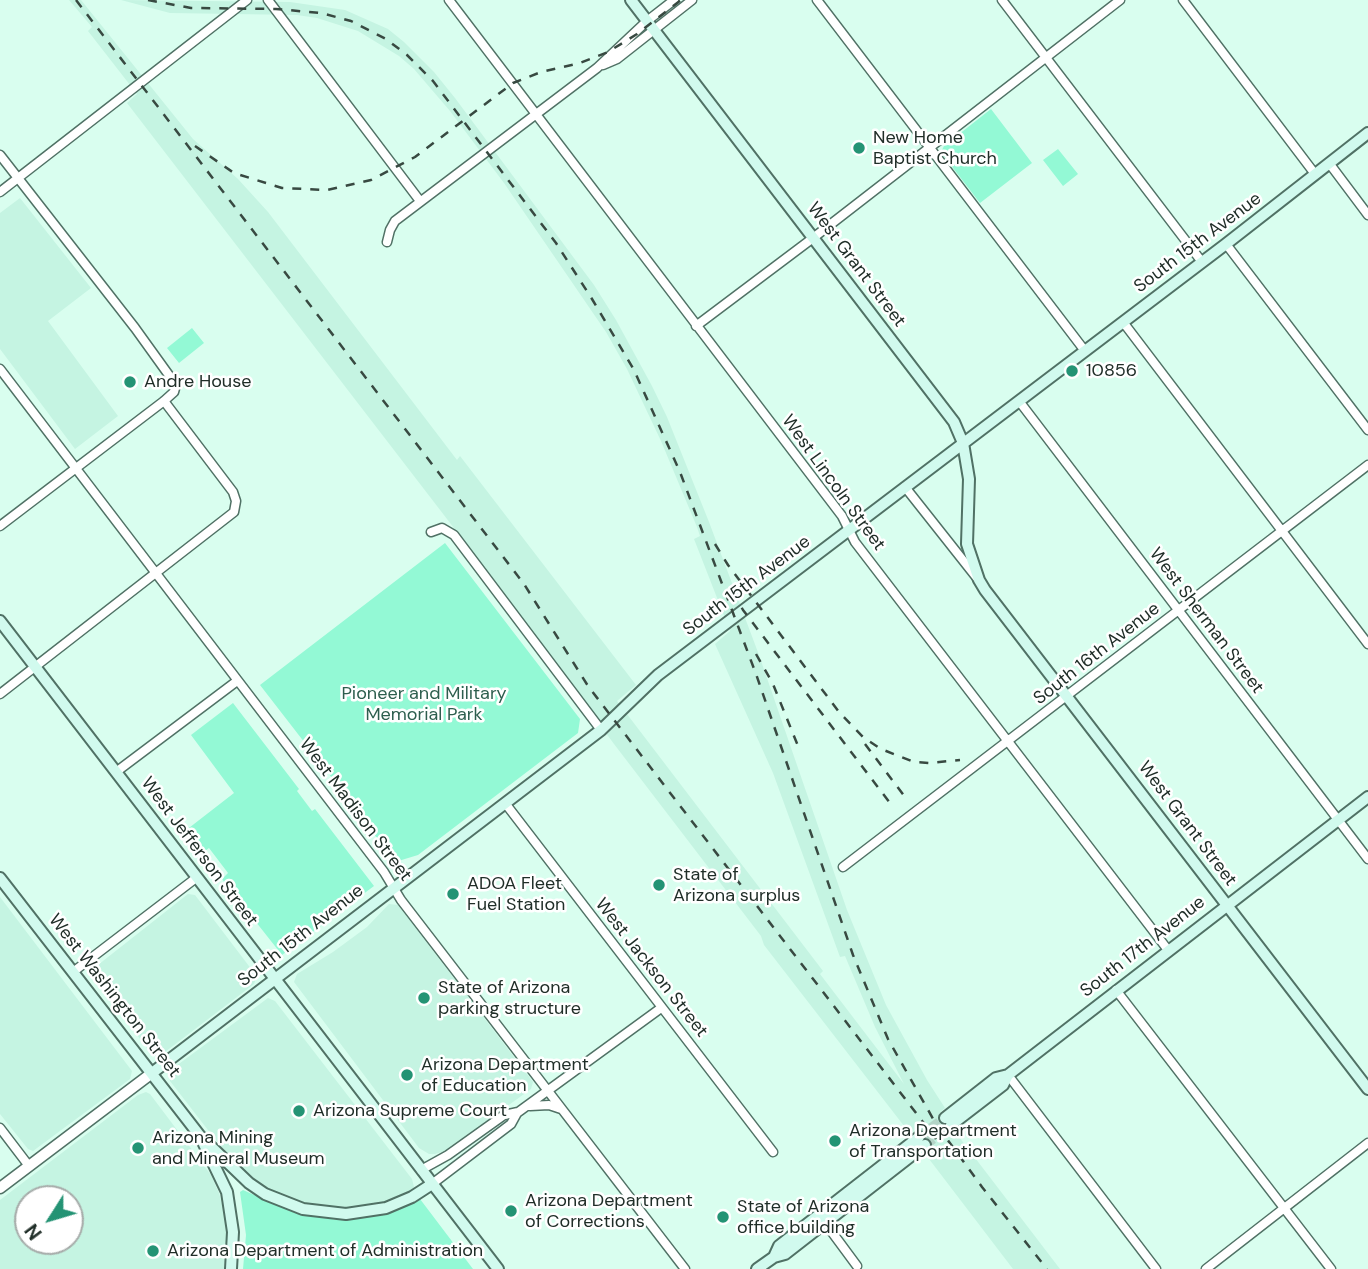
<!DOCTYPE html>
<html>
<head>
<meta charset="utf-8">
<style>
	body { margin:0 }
	#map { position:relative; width:1368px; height:1269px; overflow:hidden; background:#d9feef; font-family:"DM Sans",sans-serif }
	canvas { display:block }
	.north { position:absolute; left:14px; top:1185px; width:70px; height:70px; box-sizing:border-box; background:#fff; border:2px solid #a6aba9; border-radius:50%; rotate:233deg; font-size:19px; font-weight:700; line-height:28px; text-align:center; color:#202e28 }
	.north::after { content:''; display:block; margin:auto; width:24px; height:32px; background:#249374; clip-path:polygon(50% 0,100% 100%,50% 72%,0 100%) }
</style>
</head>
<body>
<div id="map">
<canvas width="1368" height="1269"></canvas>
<div class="north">N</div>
</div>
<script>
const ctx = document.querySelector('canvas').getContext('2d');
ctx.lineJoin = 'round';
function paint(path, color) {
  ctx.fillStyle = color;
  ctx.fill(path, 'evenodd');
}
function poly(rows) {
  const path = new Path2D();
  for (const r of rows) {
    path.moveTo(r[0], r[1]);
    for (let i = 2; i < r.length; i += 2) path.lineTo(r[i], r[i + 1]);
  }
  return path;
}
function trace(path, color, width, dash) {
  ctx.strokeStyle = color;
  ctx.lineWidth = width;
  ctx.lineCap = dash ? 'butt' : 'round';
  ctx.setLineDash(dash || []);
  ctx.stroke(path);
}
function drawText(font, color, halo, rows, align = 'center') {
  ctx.font = font + ' "DM Sans",sans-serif';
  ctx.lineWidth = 5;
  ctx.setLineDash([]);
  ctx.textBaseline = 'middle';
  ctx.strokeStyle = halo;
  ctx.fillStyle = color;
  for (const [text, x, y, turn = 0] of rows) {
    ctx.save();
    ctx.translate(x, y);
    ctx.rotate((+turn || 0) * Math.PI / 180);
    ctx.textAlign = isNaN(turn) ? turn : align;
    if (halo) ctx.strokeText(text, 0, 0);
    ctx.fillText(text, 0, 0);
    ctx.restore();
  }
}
paint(poly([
	[69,0,81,0,193,139,238,179,268,212,457,460,460,456,636,685,617,701,823,971,820,974,904,1084,875,1027,845,956,840,957,773,773,715,644,730,631,694,539,700,536,697,527,661,441,627,369,606,332,504,183,450,111,414,69,399,56,358,31,317,18,297,15,170,13,121,0,290,2,345,10,388,29,404,42,434,72,455,98,594,285,616,320,652,386,667,417,709,522,759,655,847,910,886,1005,927,1080,945,1108,940,1112,1060,1269,1013,1269,926,1155,932,1150,916,1131,911,1135,764,945,761,936,614,744,457,532,127,103,137,94,88,31,92,27],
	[20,198,91,288,48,321,118,416,75,449,0,349,0,213],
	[188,894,195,895,255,974,256,979,254,984,161,1055,153,1056,89,972],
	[0,897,132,1071,130,1079,33,1151,28,1149,0,1114],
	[389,904,398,905,533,1082,531,1089,445,1151,435,1154,429,1154,419,1148,294,982,297,974,333,952,367,927],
	[268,998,275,1001,412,1179,414,1187,411,1192,382,1204,349,1209,302,1204,275,1193,254,1180,225,1152,170,1081,170,1072,172,1069],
	[146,1092,150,1094,211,1175,219,1193,225,1215,227,1239,224,1269,0,1269,0,1200,138,1095],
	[28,1199,70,1199,70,1241,28,1241]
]), '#c5f4e2');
paint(poly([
	[991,109,1032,163,980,203,943,155,942,150,944,146],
	[1058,149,1078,174,1063,186,1043,160],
	[192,328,204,343,179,363,167,348],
	[445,543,580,719,578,733,418,855,395,862,339,788,342,786,340,783,335,777,332,778,260,685],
	[233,703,299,789,297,791,312,811,315,809,374,886,282,955,222,879,228,873,209,848,202,853,185,831,234,793,191,735],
	[243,1190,295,1213,337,1220,389,1213,420,1199,473,1269,243,1269,246,1235,240,1192]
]), '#93f9d5');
trace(poly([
	[919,1137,945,1118],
	[925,1145,951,1125]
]), '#b4d4c7', 10, [10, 5]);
const minor = poly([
	[268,0,420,201],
	[449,0,842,516,855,542,1168,950],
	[817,0,1085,351],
	[1002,0,1202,262],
	[1183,0,1315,174],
	[603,65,617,59,692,0],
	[0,155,135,328,176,385,174,392,164,401,0,526],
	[1329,163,1368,215],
	[0,192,247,0],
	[387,242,390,230,395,221,597,68,647,21,674,0],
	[1226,244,1368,430],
	[1123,322,1368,644],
	[696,326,813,238,1120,0],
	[0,369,384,872,401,900,685,1269],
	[1019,401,1368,859],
	[905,487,977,578],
	[431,532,442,528,454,535,601,730],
	[0,694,234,512,236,501,233,492,164,401],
	[116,772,237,681],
	[505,803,773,1152],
	[843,867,1368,465],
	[73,972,196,878],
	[1116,990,1331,1269],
	[1008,1075,1156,1269],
	[530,1106,549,1105,561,1109],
	[0,1128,29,1166],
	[421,1170,448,1155,504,1115,518,1112],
	[432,1184,511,1124,517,1113,661,1008],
	[823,1220,857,1266],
	[1206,1269,1368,1143]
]);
const tertiary = poly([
	[0,1188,152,1073]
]);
const secondary = poly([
	[631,0,954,422,963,443,969,479,967,544,979,580,985,590,1368,1089],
	[0,621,498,1269],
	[0,878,200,1136,249,1183,265,1194,303,1209,346,1214,386,1208,412,1197,432,1184],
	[152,1073,601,730,658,675,1226,244,1368,133],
	[945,1118,996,1078,1008,1075,1368,797],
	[951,1125,1003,1085,1008,1075],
	[203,1142,227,1192,233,1232,231,1269],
	[774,1257,779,1246,919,1137],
	[757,1269,774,1257,785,1254,925,1145]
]);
trace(minor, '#507165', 11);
trace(tertiary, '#507165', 13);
trace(secondary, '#507165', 14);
trace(minor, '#fff', 8);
trace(tertiary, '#fff', 10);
trace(secondary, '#d1faee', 10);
trace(poly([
	[76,0,524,584,588,686,936,1139],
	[148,0,191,8,276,9,321,13,351,21,386,39,407,55,433,81,556,243,592,299,634,370,680,472,756,674,853,955,888,1039,936,1124,982,1187,1047,1269],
	[195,146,234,173,282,188,327,190,371,180,415,157,513,83,541,72,580,63,608,52,637,34,681,0],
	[715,544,728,565,839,712,863,737,881,749,914,762,929,763,960,760],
	[733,592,743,610,893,807],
	[756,654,773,684,800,751],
	[865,744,905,797]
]), '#384941', 2.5, [9, 9]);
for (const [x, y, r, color] of [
	[859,148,7,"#249374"],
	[1072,371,7,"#249374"],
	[130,382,7,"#249374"],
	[659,885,7,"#249374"],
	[453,894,7,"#249374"],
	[424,998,7,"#249374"],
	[407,1075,7,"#249374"],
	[299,1111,7,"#249374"],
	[835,1141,7,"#249374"],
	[138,1148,7,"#249374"],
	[511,1211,7,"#249374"],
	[723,1217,7,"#249374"],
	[153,1251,7,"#249374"]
]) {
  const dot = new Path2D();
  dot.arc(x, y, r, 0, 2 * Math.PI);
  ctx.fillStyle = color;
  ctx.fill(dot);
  trace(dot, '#fff', 2.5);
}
drawText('18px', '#202e28', '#fff', [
	["New Home",873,138],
	["Baptist Church",873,159],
	["10856",1086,371],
	["Andre House",144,382],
	["State of",673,875],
	["Arizona surplus",673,896],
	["ADOA Fleet",467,884],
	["Fuel Station",467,905],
	["State of Arizona",438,988],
	["parking structure",438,1009],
	["Arizona Department",421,1065],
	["of Education",421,1086],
	["Arizona Supreme Court",313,1111],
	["Arizona Department",849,1131],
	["of Transportation",849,1152],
	["Arizona Mining",152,1138],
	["and Mineral Museum",152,1159],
	["Arizona Department",525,1201],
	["of Corrections",525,1222],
	["State of Arizona",737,1207],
	["office building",737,1228],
	["Arizona Department of Administration",167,1251]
], 'left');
drawText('18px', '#202e28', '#fff', [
	["South 15th Avenue",1198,243,-37],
	["West Grant Street",856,265,53],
	["West Lincoln Street",833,483,54],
	["South 15th Avenue",747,586,-37],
	["West Sherman Street",1206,621,53],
	["South 16th Avenue",1097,654,-38],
	["West Madison Street",355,810,53],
	["West Grant Street",1187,824,53],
	["West Jefferson Street",199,852,53],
	["South 15th Avenue",301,936,-38],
	["South 17th Avenue",1143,947,-38],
	["West Jackson Street",651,968,52],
	["West Washington Street",114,996,52]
]);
drawText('18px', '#2d5e4e', '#fff', [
	["Pioneer and Military",424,694],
	["Memorial Park",424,715]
]);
</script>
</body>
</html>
